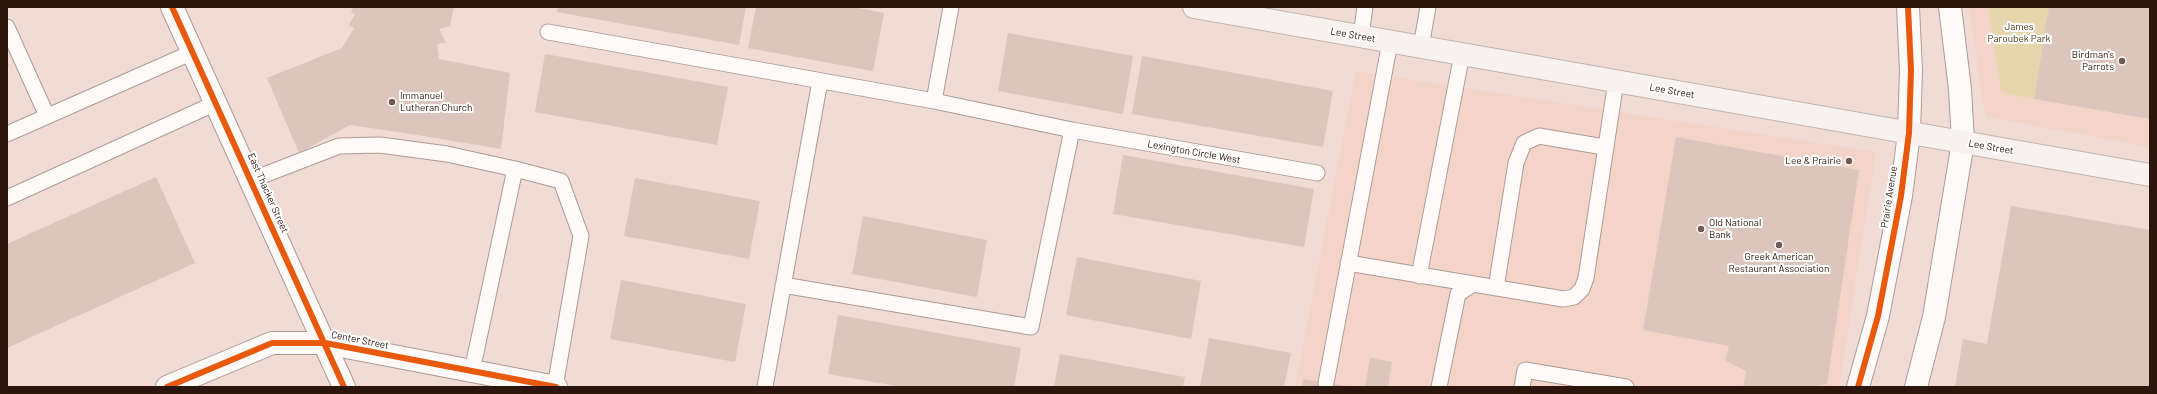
<!DOCTYPE html>
<html>
<head>
<meta charset="utf-8">
<style>
	body { margin:0 }
	#map { position:relative; width:2157px; height:394px; overflow:hidden; background:#f0dcd5; font-family:Barlow,sans-serif }
	canvas { display:block }
	.frame { position:absolute; inset:0; border:8px solid #2b150d; pointer-events:none }
</style>
</head>
<body>
<div id="map">
<canvas width="2157" height="394"></canvas>
<div class="frame"></div>
</div>
<script>
const ctx = document.querySelector('canvas').getContext('2d');
ctx.lineJoin = 'round';
function paint(path, color) {
  ctx.fillStyle = color;
  ctx.fill(path, 'evenodd');
}
function poly(rows) {
  const path = new Path2D();
  for (const r of rows) {
    path.moveTo(r[0], r[1]);
    for (let i = 2; i < r.length; i += 2) path.lineTo(r[i], r[i + 1]);
  }
  return path;
}
function trace(path, color, width, dash) {
  ctx.strokeStyle = color;
  ctx.lineWidth = width;
  ctx.lineCap = dash ? 'butt' : 'round';
  ctx.setLineDash(dash || []);
  ctx.stroke(path);
}
function drawText(font, color, halo, rows, align = 'center') {
  ctx.font = font + ' Barlow,sans-serif';
  ctx.lineWidth = 4;
  ctx.setLineDash([]);
  ctx.textBaseline = 'middle';
  ctx.strokeStyle = halo;
  ctx.fillStyle = color;
  for (const [text, x, y, turn = 0] of rows) {
    ctx.save();
    ctx.translate(x, y);
    ctx.rotate((+turn || 0) * Math.PI / 180);
    ctx.textAlign = isNaN(turn) ? turn : align;
    if (halo) ctx.strokeText(text, 0, 0);
    ctx.fillText(text, 0, 0);
    ctx.restore();
  }
}
paint(poly([
	[1969,7,2150,7,2150,147,1987,117,1984,110],
	[1356,71,1876,152,1839,387,1295,387]
]), '#f4d4c9');
paint(poly([
	[1988,7,2049,7,2034,99,2005,94,2001,91]
]), '#e5d6ae');
paint(poly([
	[353,7,454,7,450,26,439,29,446,43,437,44,439,59,510,73,501,149,405,133,350,125,299,153,267,78,342,48,354,28,349,25,355,14,351,12],
	[558,7,746,7,739,45,557,12],
	[756,7,853,7,884,13,873,71,748,48],
	[2049,7,2150,7,2150,119,2034,99],
	[1008,33,1133,56,1123,114,998,91],
	[545,54,728,87,717,145,535,112],
	[1142,56,1333,91,1323,147,1132,114],
	[1676,137,1859,170,1827,384,1810,387,1743,387,1746,371,1725,360,1729,346,1643,330],
	[1123,155,1314,189,1304,247,1113,214],
	[156,177,195,263,7,348,7,244],
	[635,178,760,201,749,259,624,236],
	[2011,206,2150,230,2150,387,1955,387,1963,339,1987,344],
	[863,216,987,240,977,297,852,274],
	[1077,257,1201,281,1191,339,1066,315],
	[621,280,746,304,735,362,610,339],
	[838,315,1021,348,1014,387,902,387,828,374],
	[1209,338,1291,353,1284,387,1200,387],
	[1060,354,1185,377,1183,387,1054,387],
	[1370,358,1392,362,1388,387,1365,387],
	[1303,379,1346,386,1345,387,1302,387]
]), '#dbc5bd');
const service = poly([
	[7,27,47,116],
	[548,32,934,101,951,7],
	[1361,36,1365,7],
	[1421,47,1428,7],
	[1072,130,1317,173],
	[7,134,193,52],
	[251,180,339,146,380,145,447,154,515,169],
	[7,198,216,103],
	[1348,263,1563,299,1574,297,1582,289,1586,278,1616,81],
	[1419,276,1462,54],
	[783,285,1031,327,1072,130,934,101],
	[1496,288,1516,163,1524,143,1539,136,1604,147],
	[472,371,515,169,561,181,581,236,555,387],
	[1326,383,1390,42],
	[765,387,820,81],
	[1439,387,1458,294,1473,284],
	[1522,387,1525,370,1626,387]
]);
const minor = poly([
	[167,387,272,343,325,343,556,387]
]);
const tertiary = poly([
	[172,7,344,387],
	[1858,387,1878,316,1901,196,1909,133,1911,70,1908,7],
	[1916,387,1934,317,1963,142,1960,89,1950,7]
]);
const primary = poly([
	[1194,7,2150,175]
]);
trace(service, '#ae9b94', 17);
trace(minor, '#ae9b94', 24);
trace(tertiary, '#ae9b94', 24);
trace(primary, '#c4b4ae', 24);
trace(service, '#fdfaf9', 15);
trace(minor, '#fdfaf9', 22);
trace(tertiary, '#fdfaf9', 22);
trace(primary, '#f7f1ef', 22);
trace(poly([
	[172,7,344,387],
	[167,387,272,343,325,343,556,387],
	[1858,387,1878,316,1901,196,1909,133,1911,70,1908,7]
]), '#e8590c', 6);
for (const [x, y, r, color] of [
	[2122,61,4,"#705b53"],
	[392,102,4,"#705b53"],
	[1849,161,4,"#705b53"],
	[1701,229,4,"#705b53"],
	[1779,245,4,"#705b53"]
]) {
  const dot = new Path2D();
  dot.arc(x, y, r, 0, 2 * Math.PI);
  ctx.fillStyle = color;
  ctx.fill(dot);
  trace(dot, '#fff', 1.5);
}
drawText('10px', '#413c17', '#fff', [
	["James",2019,27],
	["Paroubek Park",2019,39]
]);
drawText('10px', '#2b150d', '#fff', [
	["Lee Street",1353,35,10],
	["Lee Street",1672,91,10],
	["Lee Street",1991,147,10],
	["Lexington Circle West",1194,152,10],
	["East Thacker Street",268,193,66],
	["Prairie Avenue",1889,197,-81],
	["Center Street",360,340,11]
]);
drawText('10px', '#2b150d', '#fff', [
	["Birdman's",2114,55],
	["Parrots",2114,67],
	["Immanuel",400,96,"left"],
	["Lutheran Church",400,108,"left"],
	["Lee & Prairie",1841,161],
	["Old National",1709,223,"left"],
	["Bank",1709,235,"left"],
	["Greek American",1779,257,"center"],
	["Restaurant Association",1779,269,"center"]
], 'right');
</script>
</body>
</html>
